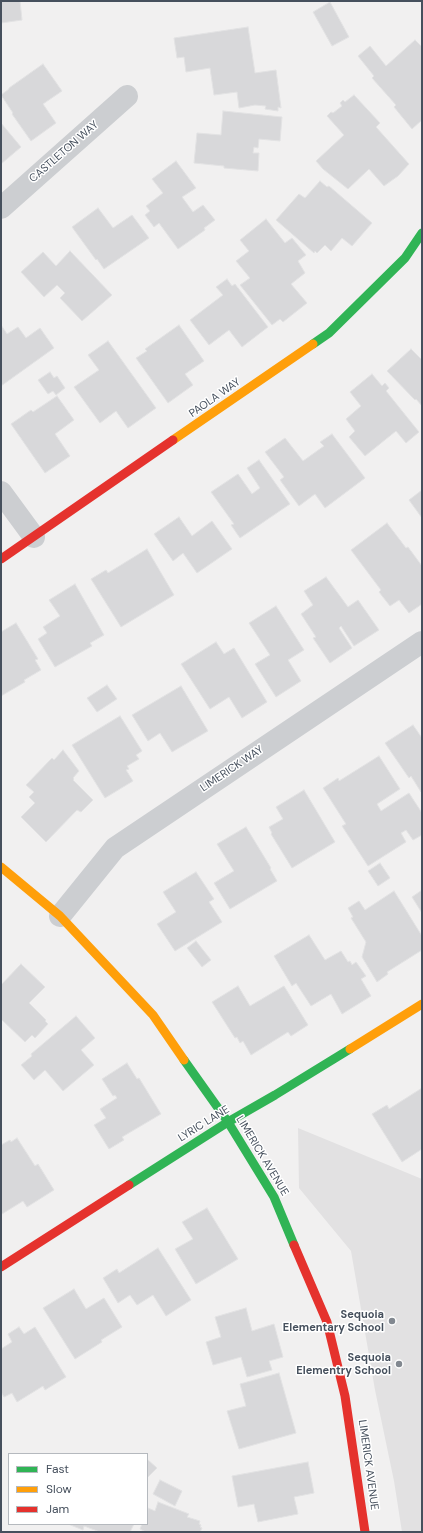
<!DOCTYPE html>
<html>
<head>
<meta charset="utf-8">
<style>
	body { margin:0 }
	#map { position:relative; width:423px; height:1533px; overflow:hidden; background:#f1f0f0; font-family:"DM Sans",sans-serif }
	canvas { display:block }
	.frame { position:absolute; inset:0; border:2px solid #46505d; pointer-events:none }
	.legend { position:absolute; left:8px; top:1453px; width:140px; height:72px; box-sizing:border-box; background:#fff; border:1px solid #b5b9be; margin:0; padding:5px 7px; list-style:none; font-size:12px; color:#46505d }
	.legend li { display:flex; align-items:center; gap:8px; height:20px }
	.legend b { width:20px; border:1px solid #b5b9be }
</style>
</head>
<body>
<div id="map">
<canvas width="423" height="1533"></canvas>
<div class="frame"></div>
<ul class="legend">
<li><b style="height:5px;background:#30b455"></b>Fast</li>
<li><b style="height:5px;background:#ff9f0a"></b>Slow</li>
<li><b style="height:5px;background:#e5322d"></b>Jam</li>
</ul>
</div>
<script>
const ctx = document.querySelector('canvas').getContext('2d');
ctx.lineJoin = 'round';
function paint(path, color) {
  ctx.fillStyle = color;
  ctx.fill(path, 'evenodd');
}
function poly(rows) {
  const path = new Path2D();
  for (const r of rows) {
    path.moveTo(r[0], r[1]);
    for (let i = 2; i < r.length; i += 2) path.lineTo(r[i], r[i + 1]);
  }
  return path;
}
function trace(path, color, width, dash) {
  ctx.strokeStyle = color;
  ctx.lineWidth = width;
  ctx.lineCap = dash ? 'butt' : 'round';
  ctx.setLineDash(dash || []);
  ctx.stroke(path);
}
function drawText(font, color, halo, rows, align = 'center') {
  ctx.font = font + ' "DM Sans",sans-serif';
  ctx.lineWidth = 3;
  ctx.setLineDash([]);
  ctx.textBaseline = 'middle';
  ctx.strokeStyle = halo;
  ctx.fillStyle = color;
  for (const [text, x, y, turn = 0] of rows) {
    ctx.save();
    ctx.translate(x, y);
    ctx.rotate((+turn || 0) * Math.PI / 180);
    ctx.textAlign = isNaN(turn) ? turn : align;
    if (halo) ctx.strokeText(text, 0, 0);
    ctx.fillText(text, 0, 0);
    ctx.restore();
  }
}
paint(poly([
	[298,1128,422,1179,422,1532,402,1532,394,1481,375,1390,351,1251,299,1188]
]), '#e2e1e2');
const building = poly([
	[1,1,20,1,22,20,1,23,1,1],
	[330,2,349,37,332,46,313,12,330,2],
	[248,27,255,73,276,70,281,108,278,107,278,111,265,109,266,106,255,105,239,108,237,92,214,95,210,68,186,72,184,57,177,58,174,38,248,27],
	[415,40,422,47,422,120,412,129,394,107,396,105,372,78,374,76,358,56,370,46,386,66,415,40],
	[43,64,62,91,43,104,56,123,31,141,12,114,13,113,1,95,9,89,9,88,43,64],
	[354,95,380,123,376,127,409,164,398,176,384,186,369,169,348,189,323,169,316,161,344,135,327,116,331,112,333,113,342,106,340,103,343,100,345,102,354,95],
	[223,111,282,117,280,141,259,139,258,148,254,147,253,153,259,153,258,171,224,168,224,166,194,163,197,133,221,135,223,111],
	[1,123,21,147,1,164,1,123],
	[176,161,196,188,182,197,193,212,203,205,215,220,204,228,205,230,178,249,159,223,154,227,145,215,150,211,146,206,163,193,152,179,176,161],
	[320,181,327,187,329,186,372,223,352,246,342,238,331,251,325,245,317,253,315,251,314,253,276,220,299,194,305,198,320,181],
	[98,208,113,228,132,215,149,238,104,269,97,259,96,260,72,227,98,208],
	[266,219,285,243,292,238,306,255,298,261,305,273,291,284,307,303,283,322,280,319,272,325,240,285,250,278,236,261,249,251,240,240,266,219],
	[70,251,112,295,82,321,60,298,65,293,57,285,44,297,21,272,43,252,56,266,70,251],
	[227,279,232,286,235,284,268,327,242,347,229,330,209,345,190,320,223,295,216,287,227,279],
	[1,325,7,334,18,327,26,338,40,328,54,348,1,386,1,325],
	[179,325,204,361,185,374,193,385,168,403,136,358,147,351,145,349,179,325],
	[108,341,156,408,128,428,116,411,100,423,74,387,99,370,88,355,108,341],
	[411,349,422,360,422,406,416,399,415,400,387,371,411,349],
	[50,372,54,378,57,376,65,388,56,395,53,391,48,394,38,380,50,372],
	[372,374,382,386,385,383,389,388,386,391,419,432,406,443,396,431,365,456,349,437,355,431,346,419,361,406,350,392,372,374],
	[57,396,74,420,55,434,70,456,45,473,11,424,31,410,33,412,57,396],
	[332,434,365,478,325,508,315,494,299,506,280,480,284,477,265,452,285,438,303,461,324,446,320,442,332,434],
	[259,460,290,504,240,538,231,525,234,524,211,492,238,474,252,494,260,488,247,468,259,460],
	[422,490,422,518,409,500,422,490],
	[179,517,192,536,212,521,232,549,197,573,183,553,173,561,154,534,179,517],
	[387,523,406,548,408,547,422,566,422,604,409,613,399,600,390,606,379,592,381,590,351,550,387,523],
	[147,549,174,595,121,627,91,579,106,570,108,573,147,549],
	[326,577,348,607,358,600,379,630,354,646,341,626,339,628,352,648,330,663,313,638,316,637,301,614,313,605,304,591,326,577],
	[75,584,104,635,90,643,92,646,55,667,38,639,47,633,43,627,60,616,49,600,75,584],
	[276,606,304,650,288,660,301,681,276,697,255,664,270,655,249,623,276,606],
	[16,623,38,659,35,660,41,670,24,680,25,682,1,696,1,632,16,623],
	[216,642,224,654,234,648,267,702,242,718,229,697,210,709,181,664,216,642],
	[107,685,117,699,97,712,87,698,107,685],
	[181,686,208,731,172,752,160,733,148,741,132,715,181,686],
	[120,716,142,751,136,755,139,759,127,766,129,769,126,770,133,781,105,798,72,745,120,716],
	[413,725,422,738,421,792,411,776,409,778,385,743,413,725],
	[63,750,79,771,73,778,74,779,73,780,93,800,81,812,77,810,46,842,21,817,35,803,29,797,34,792,26,785,52,758,54,760,63,750],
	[379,756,400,789,377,804,381,811,409,793,422,813,422,835,413,840,406,830,401,833,406,842,368,866,342,826,346,824,323,788,338,778,339,781,379,756],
	[304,790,335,842,292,868,271,834,272,833,269,827,283,819,276,807,304,790],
	[246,827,271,868,270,869,277,881,230,909,214,883,234,871,217,844,246,827],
	[380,863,390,878,378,886,368,871,380,863],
	[196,872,214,899,209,902,222,922,175,951,157,924,176,912,163,892,196,872],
	[422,890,422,913,412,897,422,890],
	[394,891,422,936,422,950,387,972,388,974,377,982,362,957,366,942,351,918,353,917,348,908,359,901,365,910,394,891],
	[309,935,325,960,341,951,348,962,350,961,352,965,356,962,366,976,361,979,371,996,342,1014,331,994,311,1006,296,983,292,986,274,956,309,935],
	[196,941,211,960,202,967,187,948,196,941],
	[21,964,45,987,29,1003,46,1020,45,1021,48,1024,35,1038,32,1035,25,1042,1,1019,1,985,21,964],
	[238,986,250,1006,284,986,308,1025,291,1036,288,1032,251,1055,243,1041,240,1043,237,1037,235,1038,212,1002,238,986],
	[76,1016,95,1038,81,1050,94,1065,63,1091,45,1070,34,1080,21,1065,32,1056,31,1054,76,1016],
	[127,1063,137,1079,139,1078,161,1114,122,1137,124,1140,109,1149,94,1125,106,1118,100,1109,117,1098,115,1095,113,1096,102,1079,127,1063],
	[422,1088,422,1149,402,1162,372,1114,387,1105,389,1109,422,1088],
	[17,1138,35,1166,38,1164,54,1190,27,1207,23,1201,2,1214,1,1212,1,1145,10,1140,11,1142,17,1138],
	[207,1208,238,1259,196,1284,175,1249,193,1239,182,1222,207,1208],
	[158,1248,191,1300,166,1316,153,1295,137,1305,130,1295,118,1303,103,1278,117,1269,119,1273,158,1248],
	[74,1289,86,1309,104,1298,122,1327,101,1340,102,1342,75,1359,43,1308,74,1289],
	[246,1308,252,1331,274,1324,283,1357,269,1361,272,1370,247,1377,241,1357,213,1365,206,1342,221,1337,215,1317,246,1308],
	[19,1327,24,1334,35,1327,66,1377,45,1390,43,1386,17,1402,12,1393,4,1397,1,1392,1,1349,12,1342,8,1334,19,1327],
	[279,1373,296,1433,239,1449,227,1411,246,1406,240,1384,279,1373],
	[147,1459,157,1468,147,1478,147,1459],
	[308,1462,314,1493,294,1497,298,1514,258,1522,254,1504,238,1507,232,1476,308,1462],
	[160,1480,182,1491,175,1506,153,1494,160,1480],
	[158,1502,189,1514,187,1517,200,1521,199,1524,201,1525,200,1527,202,1528,200,1532,146,1532,140,1529,142,1524,147,1524,148,1508,155,1511,158,1502],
	[68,1524,134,1524,130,1532,100,1532,84,1526,83,1530,68,1524]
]);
paint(building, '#d8d8da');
trace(building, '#e2e2e3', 1);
trace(poly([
	[1,208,127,96],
	[1,492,34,537],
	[60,916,115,848,422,642]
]), '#ccced1', 22);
trace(poly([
	[313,344,329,333,405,258,422,233],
	[184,1060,228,1122,274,1197,294,1245],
	[129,1185,228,1122,275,1095,350,1049]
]), '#30b455', 9);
trace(poly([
	[173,440,313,344],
	[1,867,60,916,153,1015,184,1060],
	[350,1049,422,1004]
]), '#ff9f0a', 9);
trace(poly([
	[1,559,173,440],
	[294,1245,327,1322,345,1396,365,1532],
	[1,1267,129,1185]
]), '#e5322d', 9);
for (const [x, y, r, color] of [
	[392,1321,4,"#828890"],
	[399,1364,4,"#828890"]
]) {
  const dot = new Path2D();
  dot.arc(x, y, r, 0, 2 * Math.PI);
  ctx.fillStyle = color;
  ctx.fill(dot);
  trace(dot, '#fff', 1.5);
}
drawText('11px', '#46505d', '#fff', [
	["CASTLETON WAY",64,152,-41],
	["PAOLA WAY",215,398,-35],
	["LIMERICK WAY",232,769,-34],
	["LYRIC LANE",204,1124,-32],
	["LIMERICK AVENUE",262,1156,59],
	["LIMERICK AVENUE",368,1465,82]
]);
drawText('bold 11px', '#46505d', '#fff', [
	["Sequoia",384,1315],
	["Elementary School",384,1328],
	["Sequoia",391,1358],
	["Elementry School",391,1371]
], 'right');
</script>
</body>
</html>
